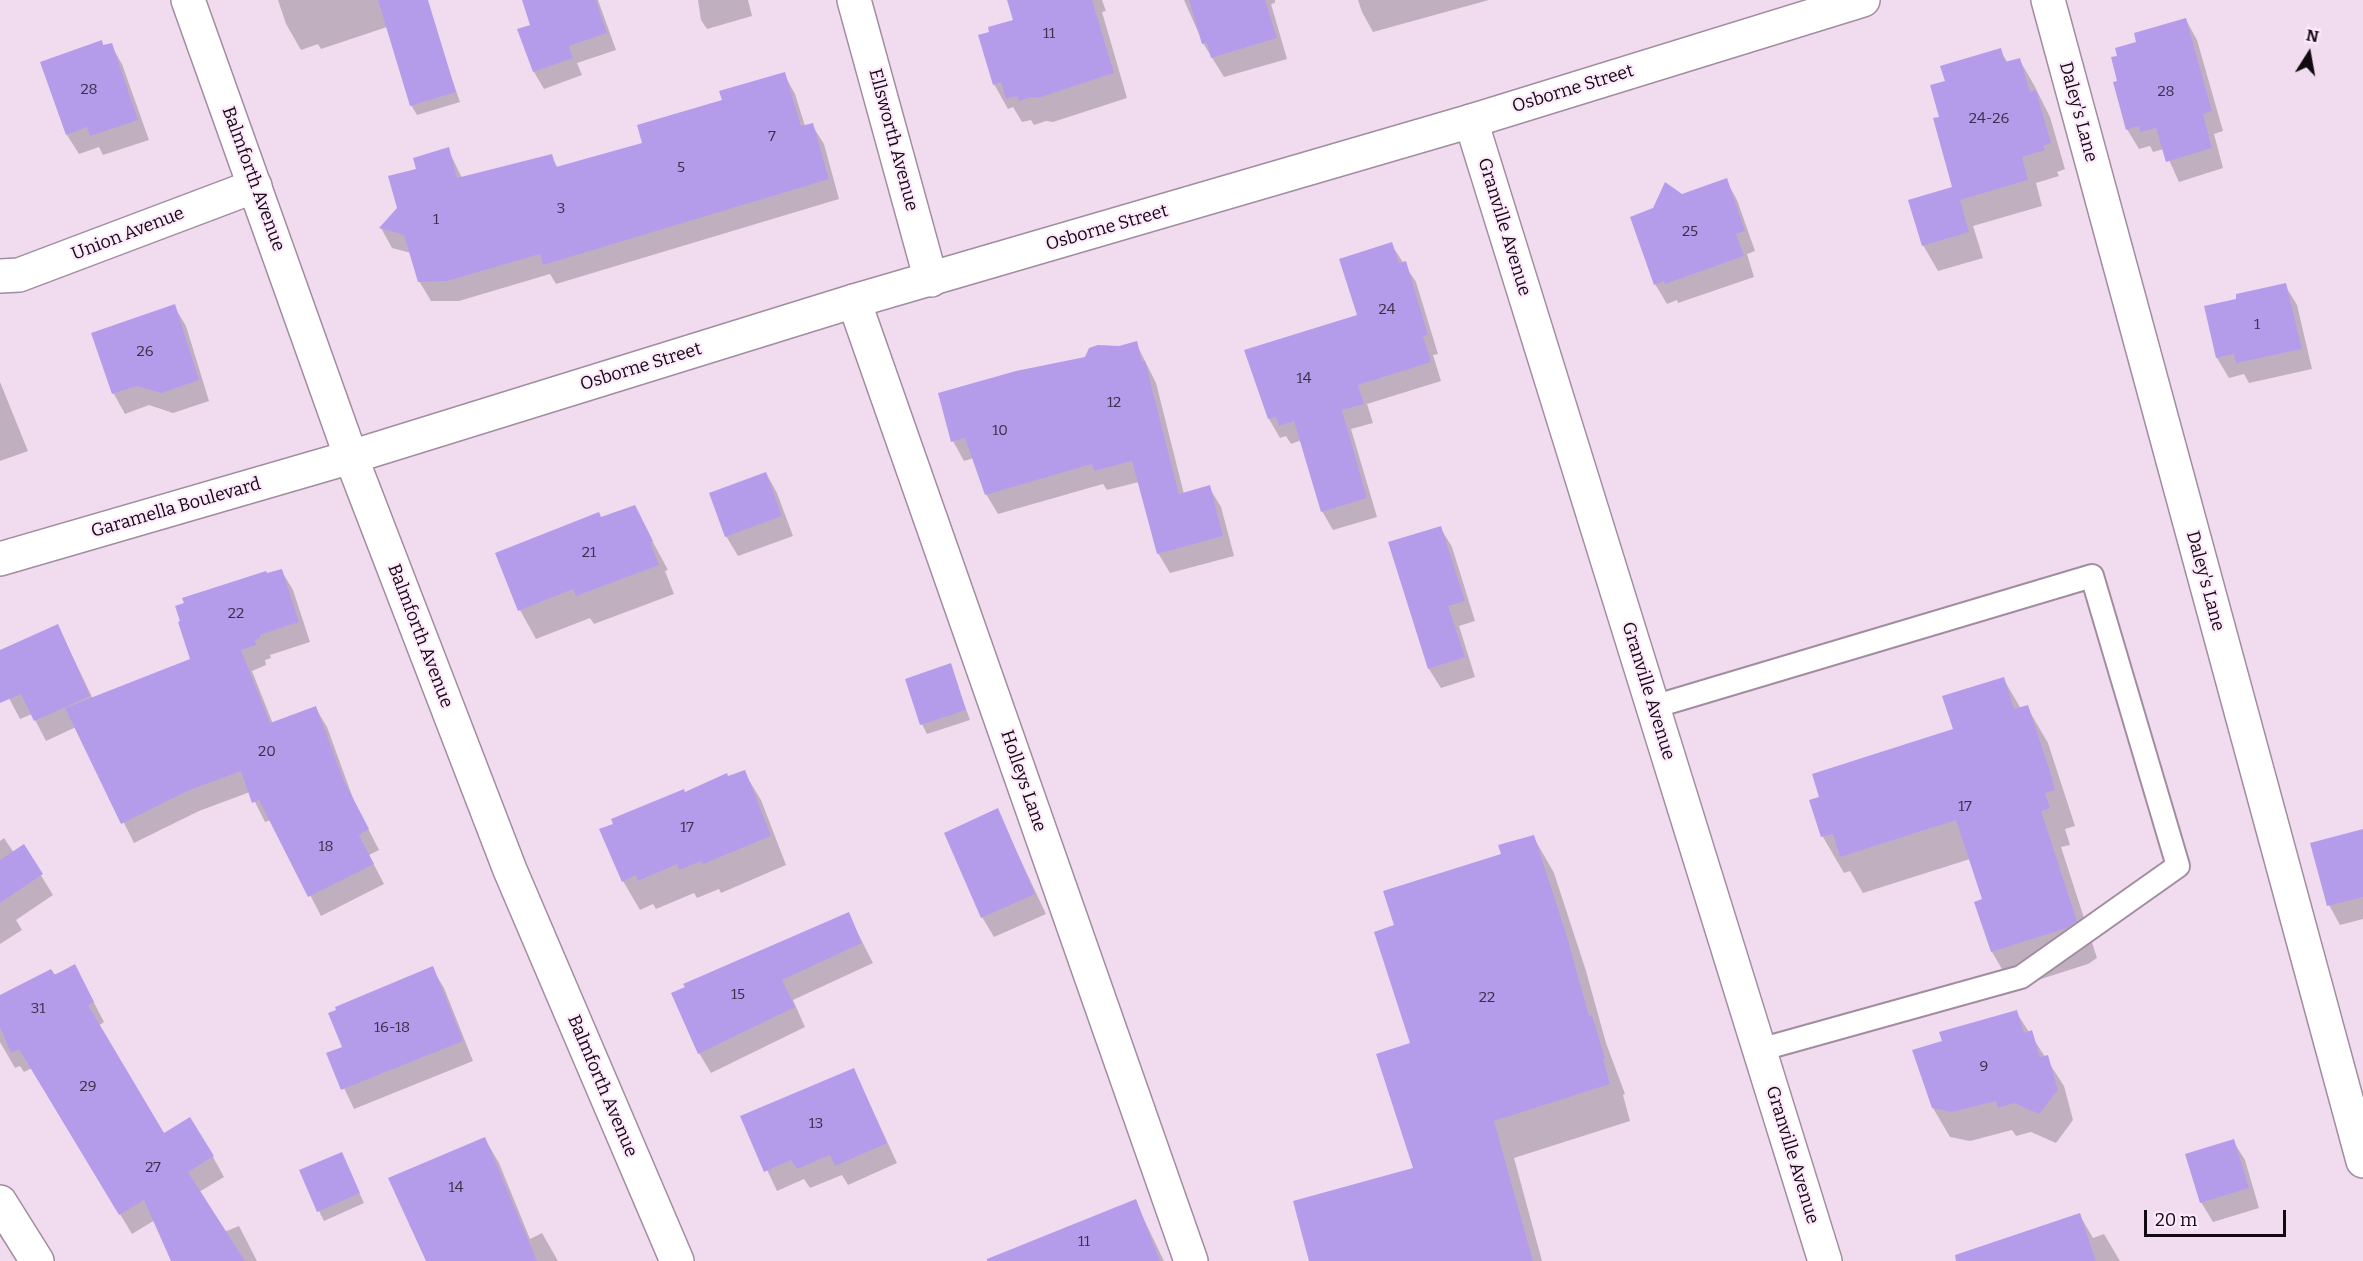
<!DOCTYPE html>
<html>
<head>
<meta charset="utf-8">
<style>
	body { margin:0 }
	#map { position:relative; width:2363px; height:1261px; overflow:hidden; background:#f1dcef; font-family:Bitter,serif }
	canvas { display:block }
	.north { position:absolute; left:2279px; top:24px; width:60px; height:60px; -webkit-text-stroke:4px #fee9fc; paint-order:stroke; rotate:11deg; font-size:16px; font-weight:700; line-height:24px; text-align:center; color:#110a11 }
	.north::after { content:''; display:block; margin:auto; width:21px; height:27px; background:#110a11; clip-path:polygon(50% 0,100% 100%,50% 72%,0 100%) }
	.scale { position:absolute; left:2144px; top:1210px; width:142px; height:27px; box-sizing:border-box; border:3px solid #110a11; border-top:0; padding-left:8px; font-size:18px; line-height:21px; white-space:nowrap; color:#110a11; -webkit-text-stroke:4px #fee9fc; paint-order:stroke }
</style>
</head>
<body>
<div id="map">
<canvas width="2363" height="1261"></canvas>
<div class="north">N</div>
<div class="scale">20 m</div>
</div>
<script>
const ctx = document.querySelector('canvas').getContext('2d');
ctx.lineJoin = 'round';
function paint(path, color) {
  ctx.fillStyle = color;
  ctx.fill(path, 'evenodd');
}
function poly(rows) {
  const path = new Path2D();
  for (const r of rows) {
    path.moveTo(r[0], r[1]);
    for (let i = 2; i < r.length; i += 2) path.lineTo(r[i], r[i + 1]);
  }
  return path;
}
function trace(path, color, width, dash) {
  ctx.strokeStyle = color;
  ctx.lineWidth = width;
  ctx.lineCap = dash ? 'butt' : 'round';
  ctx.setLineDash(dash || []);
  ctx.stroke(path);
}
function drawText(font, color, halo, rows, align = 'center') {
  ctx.font = font + ' Bitter,serif';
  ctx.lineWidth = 4.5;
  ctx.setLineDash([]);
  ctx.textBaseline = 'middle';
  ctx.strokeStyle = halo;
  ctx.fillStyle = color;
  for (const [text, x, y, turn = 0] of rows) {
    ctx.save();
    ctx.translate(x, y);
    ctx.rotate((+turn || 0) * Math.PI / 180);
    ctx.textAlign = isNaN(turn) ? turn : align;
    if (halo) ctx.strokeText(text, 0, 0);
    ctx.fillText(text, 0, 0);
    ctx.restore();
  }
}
paint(poly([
	[278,0,427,0,396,24,321,49,318,44,301,50,286,24],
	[524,0,598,0,616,50,577,63,582,75,544,89,534,72,519,30,531,26],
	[698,0,748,0,752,16,707,29,701,20],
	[1009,0,1102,0,1106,11,1102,12,1127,98,1053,122,1046,121,1034,125,1031,120,1022,122,1013,107,1008,109,994,84,1014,21],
	[1184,0,1275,0,1275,3,1271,4,1287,59,1224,77,1203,43],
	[1358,0,1489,0,1373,32,1362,12],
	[2186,20,2197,40,2223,131,2214,134,2223,168,2179,182,2164,149,2153,152,2150,146,2139,149,2127,129,2119,82,2138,43],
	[111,45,122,64,149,140,103,155,99,147,79,154,67,135,104,47],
	[441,48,460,102,417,115,411,105],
	[2000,50,2008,63,2019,59,2034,85,2050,117,2065,169,2057,172,2059,176,2036,183,2042,206,1973,226,1983,258,1938,271,1923,245,1954,188,1941,118,1947,82],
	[784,74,795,94,805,126,812,125,824,144,839,199,556,284,550,274,459,301,431,301,419,281,411,253,392,248,381,228,399,209,418,170,448,149,462,178,551,156,558,168,644,144,723,101],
	[1726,180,1737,200,1755,251,1747,254,1754,277,1678,303,1677,300,1667,304,1655,284,1682,195],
	[1391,244,1416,282,1438,354,1433,355,1441,381,1367,404,1373,423,1351,429,1377,517,1333,530,1322,511,1302,440,1291,444,1286,436,1280,438,1269,419,1246,351,1359,316],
	[2285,285,2297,305,2312,369,2249,383,2244,374,2229,378,2217,358,2206,308],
	[174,306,186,326,209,401,173,413,149,405,125,414,114,394,93,334],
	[1136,343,1156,383,1184,494,1209,487,1221,507,1234,556,1170,573,1158,553,1139,482,1107,490,1103,484,998,514,986,494,974,458,964,461,953,441,1086,358],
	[0,382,28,451,0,461],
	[766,473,777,493,793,536,738,556,726,536],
	[634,507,668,570,665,571,674,594,594,624,590,618,536,639,520,610,601,519],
	[1440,527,1452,547,1475,621,1459,626,1475,677,1441,688,1429,669],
	[281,570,293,590,310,642,270,655,271,658,265,660,266,665,252,671,273,724,315,707,327,727,354,801,379,850,369,855,384,884,321,916,271,820,265,822,250,792,199,811,134,843,76,727,46,741,32,714,20,719,0,681,0,654,58,626,93,699,191,660,267,575],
	[950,665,970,720,927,734,922,724],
	[2003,678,2021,709,2027,707,2048,743,2075,826,2065,829,2070,845,2061,847,2097,958,2088,964,2013,988,1992,952,1976,903,1984,900,1970,859,1863,893,1850,871,1844,873,1823,837,1811,801,1955,730],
	[744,772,761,800,786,865,721,893,719,889,697,898,694,893,656,909,653,904,640,910,623,881,728,778],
	[997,810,1046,914,994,937,982,917],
	[1533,836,1554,873,1586,971,1606,1043,1625,1094,1623,1095,1630,1121,1514,1158,1542,1261,1311,1261,1415,1169,1412,1044,1396,926],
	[4,838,14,853,23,846,53,895,16,920,22,930,0,944,0,841],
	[2363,841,2363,919,2340,925,2329,905],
	[848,914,873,963,793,1000,805,1027,711,1073,699,1053],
	[75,966,104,1022,98,1026,164,1135,189,1119,213,1157,224,1177,199,1192,224,1232,239,1226,257,1261,173,1261,155,1220,132,1234,32,1068,24,1072,20,1066,15,1068,0,1042,0,997],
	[432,968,444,988,473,1061,354,1109,328,1054,344,1048],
	[2016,1012,2064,1086,2073,1120,2056,1143,2031,1132,2016,1136,2012,1130,1970,1141,1950,1137,1933,1108,1944,1042],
	[854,1070,897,1163,848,1185,842,1175,810,1188,804,1179,777,1191,742,1117],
	[485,1139,499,1163,530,1239,542,1233,558,1261,429,1261],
	[2233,1141,2245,1160,2259,1208,2213,1222,2201,1202],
	[346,1164,364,1203,324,1221,319,1211],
	[1135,1201,1164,1261,1037,1261],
	[2079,1214,2093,1238,2104,1234,2120,1261,1973,1261]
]), '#0003');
paint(poly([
	[378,0,428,0,456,92,410,106],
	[522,0,596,0,607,33,569,46,573,58,533,72,517,29,530,25],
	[1007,0,1092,0,1114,73,1038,98,1031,97,1019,101,1017,96,1006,99,1001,82,993,85,978,35,989,32,988,27,1013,20],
	[1189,0,1265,0,1277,38,1211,58,1207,43,1202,44],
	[2186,18,2212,111,2203,114,2212,148,2166,162,2156,128,2140,132,2139,126,2126,130,2113,82,2117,81,2111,57,2117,56,2115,48,2136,42,2134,33],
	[102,40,103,45,112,43,138,120,90,136,87,127,66,135,40,62],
	[2001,48,2005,62,2020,58,2030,92,2036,90,2051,143,2043,146,2045,150,2022,157,2028,180,1960,200,1969,232,1922,246,1908,200,1952,187,1933,118,1939,117,1930,85,1945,81,1940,66],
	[785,72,801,126,813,123,829,179,543,265,540,254,447,281,418,282,404,235,379,228,397,208,388,176,416,169,413,158,449,147,457,178,552,154,556,167,642,143,637,125,722,100,719,91],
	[1727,178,1745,231,1736,234,1744,256,1665,284,1664,281,1654,285,1630,217,1653,208,1665,182,1682,194],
	[1392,242,1399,263,1406,261,1428,335,1423,336,1431,362,1358,385,1364,404,1342,410,1367,498,1321,512,1294,421,1279,426,1276,417,1268,419,1244,350,1357,315,1339,259],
	[2286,283,2302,349,2236,363,2234,354,2216,358,2204,306,2236,299,2236,294],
	[175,304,199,380,161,393,137,386,112,394,91,333],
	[1137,341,1142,361,1145,361,1179,494,1210,485,1223,536,1157,554,1132,461,1094,471,1092,464,985,495,965,438,951,442,938,393,1016,371,1085,357,1089,348,1098,345,1119,346],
	[766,472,782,516,725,537,709,493],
	[635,505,653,541,650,542,659,565,576,596,573,589,518,611,495,553,599,512,601,517],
	[1441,526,1465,601,1448,606,1465,657,1428,669,1388,542],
	[282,569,299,622,260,635,260,638,255,640,256,645,241,650,270,723,316,706,343,779,369,829,359,835,374,864,308,897,259,800,252,803,241,771,187,791,121,824,65,708,190,659,178,622,180,621,175,606,184,603,182,598,266,571,267,573],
	[58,624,90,696,34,721,21,694,0,703,0,650],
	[951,663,966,710,920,725,905,679],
	[2004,677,2014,709,2028,705,2051,774,2055,790,2045,793,2050,808,2041,811,2077,921,2067,928,1991,952,1974,902,1982,899,1956,820,1840,857,1833,834,1821,837,1809,800,1819,797,1812,774,1953,729,1942,696],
	[745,770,771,836,703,864,701,861,679,870,677,864,638,881,636,875,622,882,599,829,613,824,611,819,684,789,685,792,727,773,728,776],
	[998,808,1035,894,981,918,944,833],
	[2363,829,2363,897,2327,906,2310,843],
	[1534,835,1566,933,1589,1016,1592,1015,1605,1058,1603,1059,1610,1084,1494,1121,1533,1261,1309,1261,1293,1201,1413,1168,1376,1054,1410,1043,1374,932,1394,925,1383,891,1501,854,1498,845],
	[24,844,43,874,0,903,0,860],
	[849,912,862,943,782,980,795,1007,698,1054,671,993,685,987,683,984],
	[75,964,94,1002,88,1005,164,1133,190,1117,214,1156,188,1172,245,1261,171,1261,144,1200,119,1215,19,1049,11,1053,0,1027,0,995,51,969,55,975],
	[433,966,463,1041,341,1090,326,1053,342,1047,328,1013,336,1010,335,1007],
	[2017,1010,2024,1033,2032,1030,2040,1057,2048,1055,2058,1090,2039,1114,2014,1103,1998,1108,1996,1101,1952,1112,1932,1108,1912,1050,1942,1041,1939,1032],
	[854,1068,887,1143,835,1166,830,1155,797,1169,791,1160,764,1172,740,1116],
	[485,1137,537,1261,426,1261,388,1178],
	[2234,1139,2249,1188,2200,1203,2185,1154],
	[342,1152,360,1193,317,1212,299,1170],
	[1136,1199,1160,1261,987,1261,987,1259],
	[2080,1213,2096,1261,1956,1261,1955,1255]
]), '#b59ceb');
const service = poly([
	[1653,707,2092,576,2178,866,2021,977,1759,1050]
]);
const minor = poly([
	[854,0,931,280],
	[2048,0,2363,1161],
	[1471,121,1825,1261],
	[0,276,19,275,255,186],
	[854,301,1191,1261],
	[0,1202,37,1261]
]);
const tertiary = poly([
	[188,0,351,457,510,870,677,1261]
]);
const secondary = poly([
	[0,559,351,457,854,301,1471,121,1863,0]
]);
trace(service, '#a18d9f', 26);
trace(minor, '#a18d9f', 36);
trace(tertiary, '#a18d9f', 36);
trace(secondary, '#a18d9f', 36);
trace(service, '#fff', 22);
trace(minor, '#fff', 33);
trace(tertiary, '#fff', 33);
trace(secondary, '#fff', 33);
drawText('15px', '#3a2e48', null, [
	["11",1049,34],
	["28",89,90],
	["28",2166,92],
	["24-26",1989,119],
	["7",772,137],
	["5",681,168],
	["3",561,209],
	["1",436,220],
	["25",1690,232],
	["24",1387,310],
	["1",2257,325],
	["26",145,352],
	["14",1304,379],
	["12",1114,403],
	["10",1000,431],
	["21",589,553],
	["22",236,614],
	["20",267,752],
	["17",1965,807],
	["17",687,828],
	["18",326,847],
	["15",738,995],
	["22",1487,998],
	["31",38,1009],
	["16-18",392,1028],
	["9",1984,1067],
	["29",88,1087],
	["13",816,1124],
	["27",153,1168],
	["14",456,1188],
	["11",1084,1242]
]);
drawText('18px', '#110a11', '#fee9fc', [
	["Osborne Street",1573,89,-17],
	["Daley's Lane",2078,112,75],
	["Ellsworth Avenue",893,140,75],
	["Balmforth Avenue",253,179,70],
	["Granville Avenue",1504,227,73],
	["Osborne Street",1107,228,-16],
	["Union Avenue",128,234,-21],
	["Osborne Street",641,367,-17],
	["Garamella Boulevard",176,508,-16],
	["Daley's Lane",2205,581,75],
	["Balmforth Avenue",420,636,69],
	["Granville Avenue",1648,691,73],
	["Holleys Lane",1023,781,71],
	["Balmforth Avenue",602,1086,67],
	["Granville Avenue",1792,1155,73]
]);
</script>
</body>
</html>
